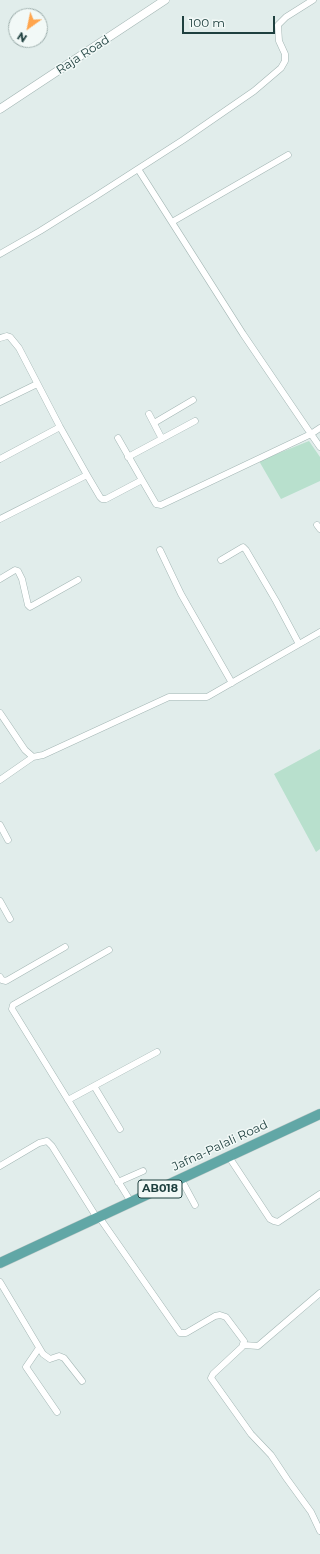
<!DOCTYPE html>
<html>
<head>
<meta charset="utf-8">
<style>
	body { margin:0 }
	#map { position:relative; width:320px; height:1554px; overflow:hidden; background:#e1edeb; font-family:Montserrat,sans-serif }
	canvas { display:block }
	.north { position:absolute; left:8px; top:8px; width:40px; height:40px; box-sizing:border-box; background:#f2f9f7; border:1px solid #9eafad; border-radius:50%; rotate:213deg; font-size:11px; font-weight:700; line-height:16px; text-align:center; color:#1f403f }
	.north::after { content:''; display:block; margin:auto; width:14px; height:18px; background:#ffa54d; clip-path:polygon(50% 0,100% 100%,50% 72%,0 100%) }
	.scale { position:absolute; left:182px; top:16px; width:93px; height:18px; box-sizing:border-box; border:2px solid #1f403f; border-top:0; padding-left:5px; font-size:12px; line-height:14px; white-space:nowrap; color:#1f403f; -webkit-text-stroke:3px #f2f9f7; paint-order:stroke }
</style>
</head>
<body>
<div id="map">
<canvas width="320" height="1554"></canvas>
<div class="north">N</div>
<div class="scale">100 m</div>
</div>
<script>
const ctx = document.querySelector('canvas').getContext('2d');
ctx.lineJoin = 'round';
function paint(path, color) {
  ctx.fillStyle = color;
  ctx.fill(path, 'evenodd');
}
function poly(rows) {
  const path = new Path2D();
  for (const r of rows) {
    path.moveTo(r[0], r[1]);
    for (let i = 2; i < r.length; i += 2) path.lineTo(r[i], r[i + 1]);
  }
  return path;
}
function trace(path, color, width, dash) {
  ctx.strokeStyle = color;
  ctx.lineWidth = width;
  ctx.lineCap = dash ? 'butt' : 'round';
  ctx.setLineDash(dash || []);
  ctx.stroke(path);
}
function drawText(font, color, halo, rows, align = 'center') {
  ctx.font = font + ' Montserrat,sans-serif';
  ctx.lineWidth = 3;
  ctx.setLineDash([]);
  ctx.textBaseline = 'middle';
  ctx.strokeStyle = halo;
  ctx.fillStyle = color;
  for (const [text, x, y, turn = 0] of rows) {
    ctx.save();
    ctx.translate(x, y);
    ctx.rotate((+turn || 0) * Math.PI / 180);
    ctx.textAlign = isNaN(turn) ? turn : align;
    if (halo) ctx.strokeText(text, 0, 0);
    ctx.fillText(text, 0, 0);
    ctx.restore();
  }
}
paint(poly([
	[309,441,320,457,320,481,281,499,259,461],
	[320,749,320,849,316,852,274,774]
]), '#b8e0cd');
const minor = poly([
	[172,222,288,155],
	[0,254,40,231,96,196,183,140,254,91,281,68,285,61,285,54,279,41,278,25,286,17,313,0],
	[0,338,7,336,10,337,19,348,60,427,87,475,100,497,102,499,106,499,142,480,156,504,161,505,311,434,243,334,138,169],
	[0,402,37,384],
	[149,414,162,439],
	[154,423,193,400],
	[320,428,311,434,320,447],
	[118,438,142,480],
	[128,457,195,421],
	[0,459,60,427],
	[0,519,87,475],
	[317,525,320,529],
	[160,550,181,594,232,683],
	[221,560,243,547,246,550,276,601,299,644],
	[0,579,15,570,18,571,22,579,28,605,30,607,78,580],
	[0,713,25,750,33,757,43,755,169,697,207,697,320,632],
	[0,780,33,757],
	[0,825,8,840],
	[0,901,10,919],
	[109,950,13,1005,12,1009,131,1202],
	[0,977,2,980,6,981,65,947],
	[94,1086,120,1129],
	[68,1100,157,1052],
	[229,1157,270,1219,274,1221,278,1222,320,1194],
	[0,1166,39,1143,47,1141,52,1146,97,1218],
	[181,1179,195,1205],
	[118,1182,143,1171],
	[99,1217,180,1333,186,1333,215,1316,220,1315,226,1317,244,1341,242,1347,213,1374,211,1378,251,1434,271,1455,287,1479,311,1512,320,1531],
	[0,1282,43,1354,50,1359,59,1356,64,1358,82,1381],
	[244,1345,258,1346,320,1293],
	[39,1348,26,1367,57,1412]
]);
const tertiary = poly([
	[0,109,165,0]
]);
const primary = poly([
	[0,1263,320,1114]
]);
trace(minor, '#a3b6b4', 7);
trace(tertiary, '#a3b6b4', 9);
trace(primary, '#c0cac9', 11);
trace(minor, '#fff', 6);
trace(tertiary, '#fff', 8);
trace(primary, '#61a7a6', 10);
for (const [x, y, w] of [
	[160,1189,44]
]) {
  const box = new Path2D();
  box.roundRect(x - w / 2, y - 9, w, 18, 3);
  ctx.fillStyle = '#f2f9f7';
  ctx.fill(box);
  trace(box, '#1f403f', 1);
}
drawText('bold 11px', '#1f403f', null, [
	["AB018",160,1189]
]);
drawText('12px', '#1f403f', '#f2f9f7', [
	["Raja Road",83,55,-33],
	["Jafna-Palali Road",220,1146,-25]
]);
</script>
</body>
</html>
